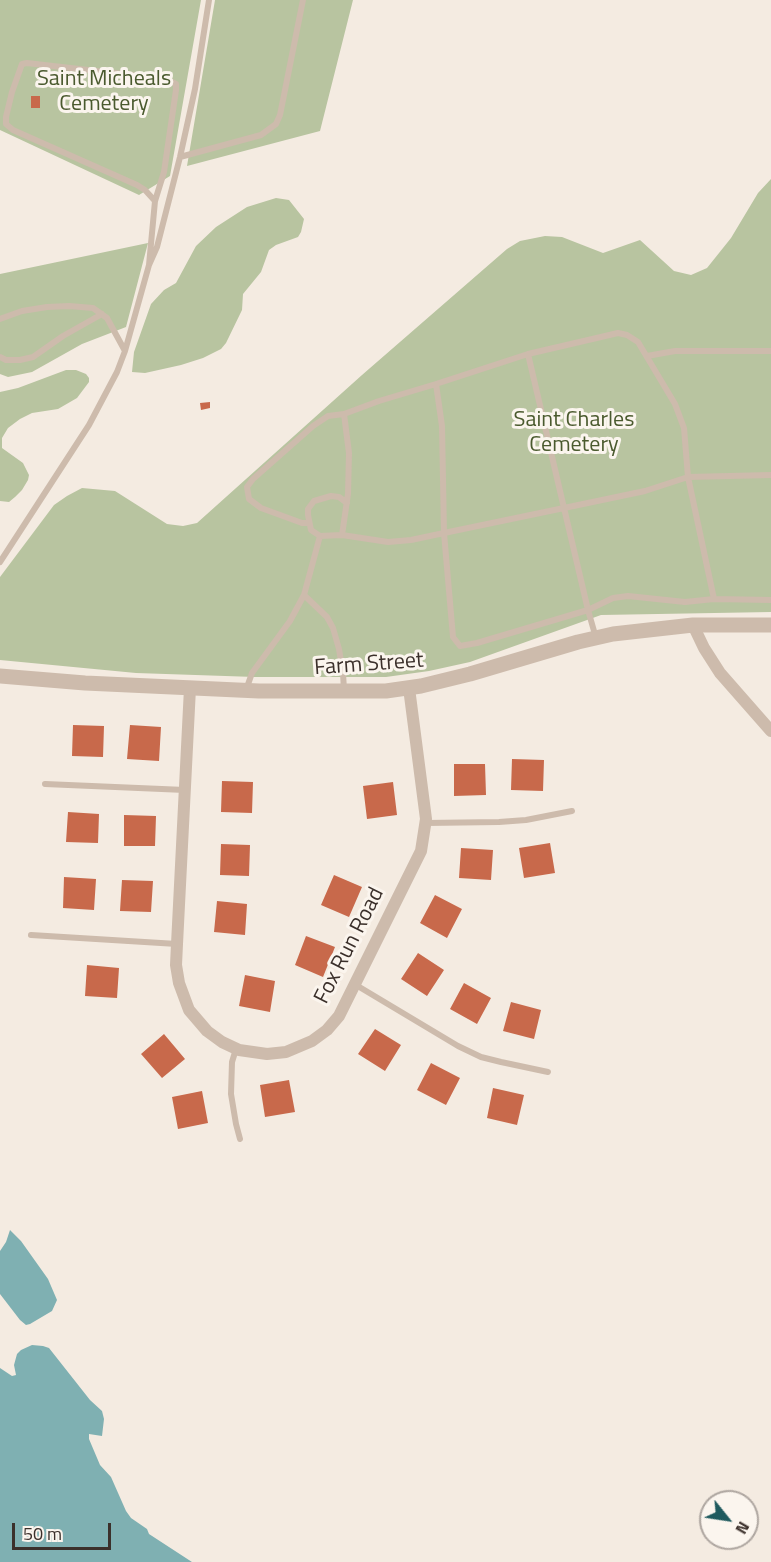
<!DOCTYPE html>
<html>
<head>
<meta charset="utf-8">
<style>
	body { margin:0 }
	#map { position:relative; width:771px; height:1562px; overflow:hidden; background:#f4ebe1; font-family:"Titillium Web",sans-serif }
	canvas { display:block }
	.north { position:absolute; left:699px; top:1490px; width:60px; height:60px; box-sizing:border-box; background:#fbf5ee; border:2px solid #aea6a0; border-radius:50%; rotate:120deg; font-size:16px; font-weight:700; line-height:24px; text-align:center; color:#3b302b }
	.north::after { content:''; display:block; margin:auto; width:21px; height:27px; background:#1f5a5e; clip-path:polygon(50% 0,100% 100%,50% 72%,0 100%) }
	.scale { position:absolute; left:12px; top:1523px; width:99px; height:27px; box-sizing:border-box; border:3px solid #3b302b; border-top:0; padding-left:8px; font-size:18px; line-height:21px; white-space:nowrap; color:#3b302b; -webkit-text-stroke:4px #fbf5ee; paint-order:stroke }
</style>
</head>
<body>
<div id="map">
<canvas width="771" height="1562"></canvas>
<div class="north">N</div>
<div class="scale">50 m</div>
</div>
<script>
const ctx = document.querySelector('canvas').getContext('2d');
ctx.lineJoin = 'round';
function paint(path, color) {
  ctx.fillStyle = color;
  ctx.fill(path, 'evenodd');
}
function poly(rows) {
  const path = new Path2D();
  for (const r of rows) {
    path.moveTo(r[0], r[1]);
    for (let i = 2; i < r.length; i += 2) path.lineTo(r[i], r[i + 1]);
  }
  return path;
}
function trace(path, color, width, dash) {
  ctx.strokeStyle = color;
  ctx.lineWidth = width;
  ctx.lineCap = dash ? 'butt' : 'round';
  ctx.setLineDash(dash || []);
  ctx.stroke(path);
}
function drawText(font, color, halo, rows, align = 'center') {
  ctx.font = font + ' "Titillium Web",sans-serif';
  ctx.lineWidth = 6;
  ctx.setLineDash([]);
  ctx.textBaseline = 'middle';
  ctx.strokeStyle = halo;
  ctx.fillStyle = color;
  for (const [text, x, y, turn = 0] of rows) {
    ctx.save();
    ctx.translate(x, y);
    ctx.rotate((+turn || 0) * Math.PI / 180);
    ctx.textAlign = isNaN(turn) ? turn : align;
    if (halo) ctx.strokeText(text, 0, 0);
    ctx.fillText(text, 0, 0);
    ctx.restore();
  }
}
paint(poly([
	[0,0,201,0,170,176,139,195,0,130],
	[215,0,353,0,320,131,187,166],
	[771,179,771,612,601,615,470,662,429,671,386,677,255,677,136,673,0,660,0,577,54,505,67,496,82,488,115,491,167,524,183,526,197,523,362,375,507,249,520,241,545,236,562,237,603,253,640,240,674,271,691,275,707,268,731,238,758,193],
	[276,198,289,200,304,219,301,232,298,237,276,245,269,250,261,272,243,294,242,310,226,343,221,349,203,358,181,365,145,373,132,372,134,352,151,304,164,290,176,283,196,246,216,227,247,207],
	[148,243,126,327,82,344,32,372,8,377,0,374,0,274],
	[66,370,76,370,86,374,89,378,89,382,77,398,58,409,32,413,20,419,8,428,2,438,2,448,23,463,29,475,28,480,22,490,15,497,9,502,0,501,0,392,18,388]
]), '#b8c4a0');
paint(poly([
	[10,1230,21,1241,48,1279,57,1300,52,1311,30,1324,26,1325,20,1320,0,1294,0,1251,6,1242],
	[32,1345,43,1346,49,1348,90,1400,102,1411,104,1419,102,1436,89,1434,89,1439,100,1465,111,1477,126,1511,131,1518,147,1529,149,1534,192,1562,0,1562,0,1368,12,1376,16,1375,14,1365,17,1354,21,1350]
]), '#7fb0b2');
paint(poly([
	[31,96,40,96,40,108,31,108],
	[210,402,210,408,201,410,200,403],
	[73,725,104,726,103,757,72,756],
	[130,725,161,727,159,761,127,759],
	[512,759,544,760,543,791,511,790],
	[454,764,485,764,486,795,454,796],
	[222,781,253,782,252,813,221,812],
	[393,782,397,815,367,819,363,786],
	[68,812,99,814,98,843,66,842],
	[124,815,156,816,155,846,124,846],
	[550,843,555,873,524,878,519,848],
	[221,844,250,845,249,876,220,875],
	[461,848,493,850,491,880,459,878],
	[334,875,362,887,349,917,321,905],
	[64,877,96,879,94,910,63,908],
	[122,880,153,881,151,912,120,911],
	[435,895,462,909,447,938,420,923],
	[217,901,247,904,245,935,214,932],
	[306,936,335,947,323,977,295,965],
	[418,953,444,970,427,996,401,979],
	[87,965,119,968,117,998,85,996],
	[245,975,275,981,270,1012,239,1006],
	[464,983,491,998,477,1024,450,1009],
	[511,1002,541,1010,534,1039,503,1031],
	[375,1029,401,1045,385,1071,358,1054],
	[164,1034,185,1059,162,1078,141,1054],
	[431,1063,460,1078,446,1105,417,1090],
	[289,1080,295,1112,265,1117,260,1085],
	[493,1088,524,1095,517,1125,487,1118],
	[202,1091,208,1123,178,1129,172,1097]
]), '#c8694b');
trace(poly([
	[180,157,261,135,276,124,280,115,303,0],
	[155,201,145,190,137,185,13,130,6,124,6,117,12,92,22,64,27,63,149,77,170,81,176,84,176,90,164,172,155,201,149,265,157,247,180,157,195,89,209,0],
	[0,319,22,311,47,307,69,306,93,308,107,318,125,351,117,372,89,425,0,562],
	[618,333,627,335,638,342,675,404,684,428,688,477,645,491,564,508,528,354,618,333],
	[125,351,149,265],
	[647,356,675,351,771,351],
	[0,357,6,360,20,360,33,357,63,336,102,314],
	[436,384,528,354],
	[347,503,339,497,331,496,314,501,308,509,308,515,311,530,320,536,342,535,388,542,411,540,444,533,453,637,460,646,477,643,588,610,596,638],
	[308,523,302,523,261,508,249,499,247,487,253,479,313,426,328,416,344,414],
	[342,535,348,494,349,453,344,414,379,401,436,384,442,426,444,533,564,508,588,610,613,598,628,596,685,602,714,599,771,600],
	[304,595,327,617,333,628,339,649,343,673,344,690],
	[714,599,688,477,771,475],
	[246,690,252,673,290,621,304,595,320,536],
	[45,784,185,790],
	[426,823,499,822,526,820,572,811],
	[31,935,177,944],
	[356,985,458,1046,481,1057,501,1062,548,1072],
	[236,1049,232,1062,231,1094,236,1124,240,1139]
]), '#cdbbac', 6);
trace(poly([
	[693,625,704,648,720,673,771,731],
	[190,688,177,944,176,965,179,983,189,1010,207,1031,222,1042,239,1050,267,1054,286,1052,312,1041,327,1030,339,1016,421,851,426,819,409,688]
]), '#cdbbac', 12);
trace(poly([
	[0,676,85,683,259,691,386,691,421,686,470,674,578,642,613,634,693,625,771,625]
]), '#cdbbac', 15);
drawText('22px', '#4a5a2e', '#fbf5ee', [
	["Saint Micheals",104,80],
	["Cemetery",104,105],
	["Saint Charles",574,421],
	["Cemetery",574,446]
]);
drawText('22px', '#3b302b', '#fbf5ee', [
	["Farm Street",369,665,-4],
	["Fox Run Road",350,946,-63]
]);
</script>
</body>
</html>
